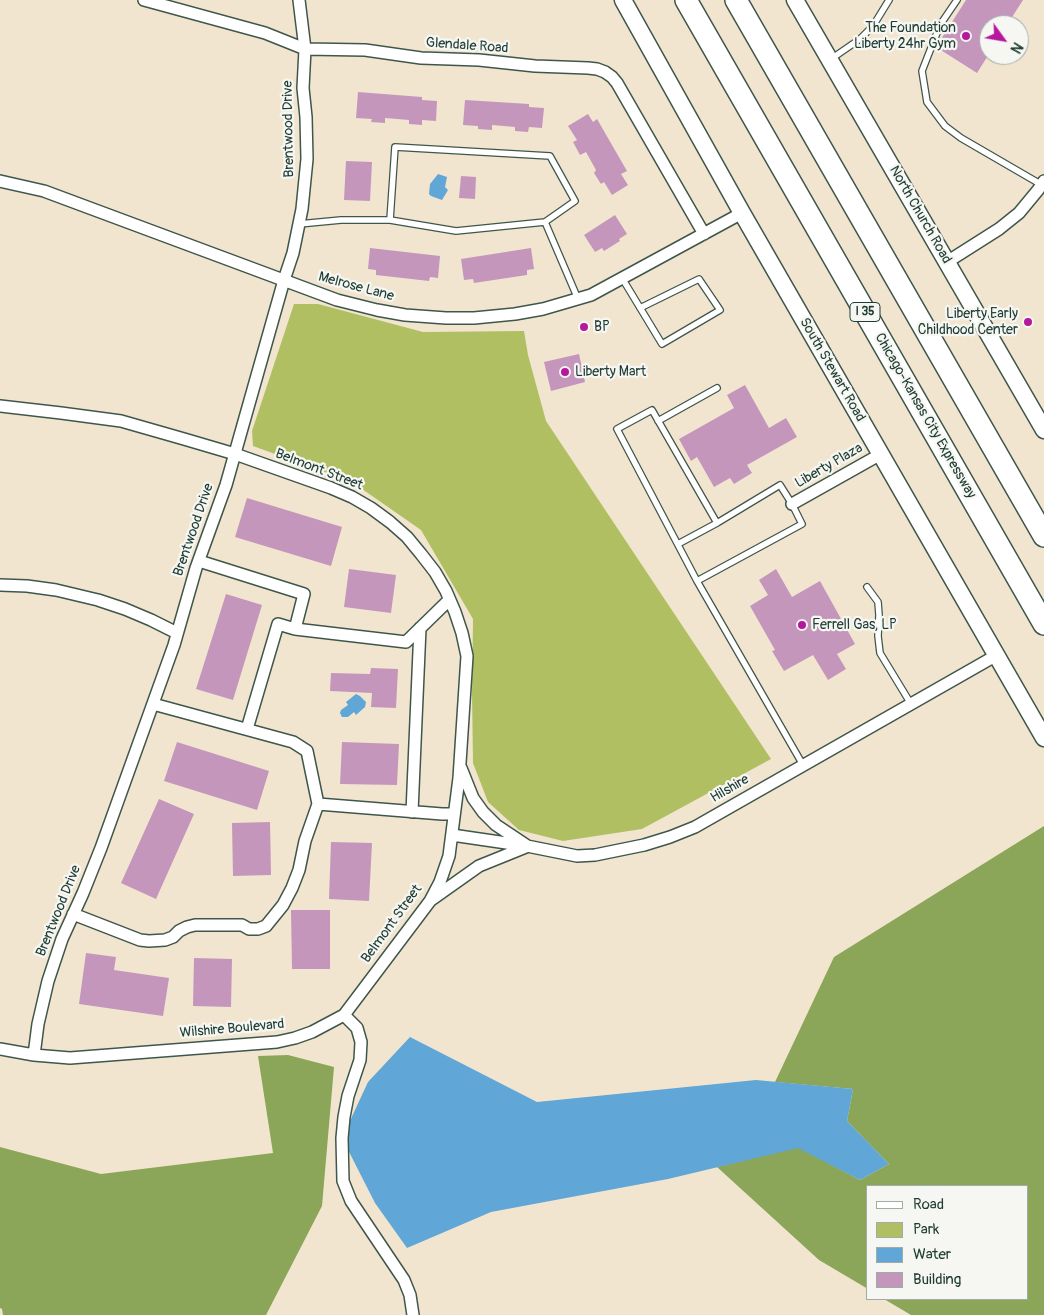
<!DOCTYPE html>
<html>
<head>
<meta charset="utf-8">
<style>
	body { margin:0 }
	#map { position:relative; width:1044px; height:1315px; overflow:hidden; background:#f2e5cf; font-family:Pangolin,sans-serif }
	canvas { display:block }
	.legend { position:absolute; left:866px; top:1185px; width:162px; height:115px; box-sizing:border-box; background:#f6f6f2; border:1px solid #a0aca6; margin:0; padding:6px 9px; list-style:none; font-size:15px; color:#1f3d34 }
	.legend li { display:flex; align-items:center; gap:10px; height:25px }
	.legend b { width:25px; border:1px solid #a0aca6 }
	.north { position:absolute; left:979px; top:15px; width:50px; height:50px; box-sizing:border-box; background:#f6f6f2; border:1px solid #a0aca6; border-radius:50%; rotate:122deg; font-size:14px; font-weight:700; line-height:20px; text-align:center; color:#1f3d34 }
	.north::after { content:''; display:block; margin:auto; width:18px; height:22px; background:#b5179e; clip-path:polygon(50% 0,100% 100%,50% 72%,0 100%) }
</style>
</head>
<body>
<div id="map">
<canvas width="1044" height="1315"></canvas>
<ul class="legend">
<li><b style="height:6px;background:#fff"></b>Road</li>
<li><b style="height:14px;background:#afbf62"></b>Park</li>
<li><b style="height:14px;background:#60a6d6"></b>Water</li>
<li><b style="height:14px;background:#c496bc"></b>Building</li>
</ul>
<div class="north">N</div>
</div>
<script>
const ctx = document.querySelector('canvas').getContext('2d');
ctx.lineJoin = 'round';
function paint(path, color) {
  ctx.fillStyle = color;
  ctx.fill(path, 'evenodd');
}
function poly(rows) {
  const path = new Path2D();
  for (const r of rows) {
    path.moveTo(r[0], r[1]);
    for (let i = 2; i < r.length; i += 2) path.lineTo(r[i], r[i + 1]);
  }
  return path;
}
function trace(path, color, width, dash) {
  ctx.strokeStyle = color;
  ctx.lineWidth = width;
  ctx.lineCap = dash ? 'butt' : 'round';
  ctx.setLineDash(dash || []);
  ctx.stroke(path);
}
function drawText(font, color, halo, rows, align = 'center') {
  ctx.font = font + ' Pangolin,sans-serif';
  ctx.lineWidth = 4.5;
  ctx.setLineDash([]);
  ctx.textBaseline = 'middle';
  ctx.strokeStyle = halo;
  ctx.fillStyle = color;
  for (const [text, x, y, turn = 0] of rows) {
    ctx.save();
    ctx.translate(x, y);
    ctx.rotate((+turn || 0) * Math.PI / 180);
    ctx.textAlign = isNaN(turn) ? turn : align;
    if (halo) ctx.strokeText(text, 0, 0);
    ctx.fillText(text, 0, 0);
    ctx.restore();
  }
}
paint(poly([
	[294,304,318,304,423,332,524,331,528,355,546,421,771,759,642,829,563,841,519,830,488,802,473,763,472,693,473,619,421,530,352,482,253,446,252,431]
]), '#afbf62');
paint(poly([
	[1044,826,1044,1315,911,1315,884,1299,1028,1299,1028,1186,868,1186,868,1289,819,1260,717,1167,798,1147,860,1180,889,1164,847,1121,853,1089,775,1082,834,957],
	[288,1055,334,1067,322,1206,266,1315,3,1315,2,1309,0,1308,0,1147,101,1174,273,1153,258,1056]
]), '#8ba658');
paint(poly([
	[438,174,447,177,445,187,448,190,442,200,431,196,429,194,430,184],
	[356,694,360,696,366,702,365,707,356,715,354,712,348,717,342,717,340,713,341,710,348,705,346,702],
	[410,1037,537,1102,756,1080,853,1089,847,1121,889,1164,860,1180,798,1148,668,1179,491,1212,407,1248,375,1203,342,1138,368,1082]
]), '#60a6d6');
paint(poly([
	[966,0,1023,0,1007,25,989,25,989,54,977,73,936,47],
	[358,92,422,97,422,100,437,101,436,121,422,120,422,125,409,124,409,120,385,118,385,123,371,122,372,119,356,118],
	[465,100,529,104,529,107,544,108,542,128,529,127,528,132,515,131,515,127,492,125,492,130,478,129,478,126,463,125],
	[588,114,593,122,597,119,627,171,621,174,628,185,612,195,604,182,601,184,594,173,596,170,586,152,580,155,573,142,577,140,568,126],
	[346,161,372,162,370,201,344,200],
	[461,176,476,177,475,199,459,198],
	[615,215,627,234,619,239,620,241,604,251,602,248,595,252,584,235],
	[370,248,440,256,438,278,430,277,429,281,376,275,376,270,368,269],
	[531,248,534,269,527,270,527,275,474,283,473,279,464,280,461,259],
	[579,354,585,382,551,391,544,362],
	[745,385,769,428,786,418,797,437,747,465,752,473,734,484,730,478,714,487,697,457,691,461,679,439,734,408,727,395],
	[247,498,342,527,331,566,235,537],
	[349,569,396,575,391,613,344,607],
	[776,569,792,597,820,581,855,644,837,654,846,669,828,680,813,655,784,671,772,651,775,650,750,606,768,595,759,580],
	[226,594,262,605,233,700,196,689],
	[371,668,398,669,396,708,371,707,372,693,330,691,331,673,370,674],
	[177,742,269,771,257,810,164,781],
	[342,742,399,744,397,785,340,784],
	[159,799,194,814,156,899,121,883],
	[270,822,271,875,233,876,232,823],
	[331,842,372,843,369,901,329,899],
	[291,910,330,910,330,969,292,969],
	[86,953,116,957,114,970,169,978,163,1016,79,1004],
	[194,958,232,959,231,1007,193,1006]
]), '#c496bc');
const lane = poly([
	[957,0,940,25,922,71,927,102,945,126,961,138,1042,185],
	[831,59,860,39,873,26,889,0],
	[545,222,456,231,390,220,395,147,550,156,575,201,545,222,578,299],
	[299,224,341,220,390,220],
	[622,278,662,344,720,310,699,279,640,308],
	[658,421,717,388],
	[678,544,717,523,780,485,792,504,802,524,697,581,803,765],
	[697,581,617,429,652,410,717,523],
	[867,587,878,602,879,615,878,636,880,653,911,704]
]);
const street = poly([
	[144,0,265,33,305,49,365,50,421,58,479,60,535,66,588,68,597,69,605,72,612,77,617,83,704,234],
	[0,181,44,191,337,300,377,310,405,315,446,318,474,318,515,314,543,309,591,295,742,213],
	[947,262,999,229,1019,213,1038,190,1044,181],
	[0,406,61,413,121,421,184,439,235,454,331,488,352,497,371,508,390,522,407,537,421,554,435,572,446,591,455,612,462,633,467,656,459,778,449,856,440,882,430,901,344,1015,312,1032,295,1038,277,1042,70,1058,34,1055,0,1049],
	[792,504,881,454],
	[199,561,304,594,295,629,278,624,247,729],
	[0,585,27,586,56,590,98,600,125,609,151,620,177,633],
	[295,629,406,642,449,600],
	[461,768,473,798,483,812,496,825,526,845],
	[318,804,442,814,454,814],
	[412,812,420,628],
	[452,835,527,846,577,856,595,855,644,845,670,837,695,827,997,655],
	[431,900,479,866,526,847],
	[73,914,140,940,149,941,165,940,173,937,179,931,187,927,195,925,242,925,249,929,258,929,266,926,283,905,292,888,299,870,305,841,318,804,307,751,293,742,153,704],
	[344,1015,357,1028,361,1042,360,1060,348,1096,344,1117,342,1138,343,1181,351,1201,404,1280,410,1295,413,1315],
	[34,1055,38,1024,48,981,62,939,83,893,101,848,174,645,196,568,226,485,284,280,293,253,302,209,307,159,306,117,303,88,305,49,299,0]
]);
const secondary = poly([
	[623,0,742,213,1044,738],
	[795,0,1044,430]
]);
const highway = poly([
	[686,0,1044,624],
	[736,0,1044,536]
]);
trace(lane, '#3f564b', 8);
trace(street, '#3f564b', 14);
trace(secondary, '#3f564b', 19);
trace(highway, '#3f564b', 24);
trace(lane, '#fff', 5.5);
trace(street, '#fff', 11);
trace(secondary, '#fff', 16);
trace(highway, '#fff', 21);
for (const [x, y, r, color] of [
	[966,36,5,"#b5179e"],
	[1028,322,5,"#b5179e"],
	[584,327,5,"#b5179e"],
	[565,372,5,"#b5179e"],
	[802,625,5,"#b5179e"]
]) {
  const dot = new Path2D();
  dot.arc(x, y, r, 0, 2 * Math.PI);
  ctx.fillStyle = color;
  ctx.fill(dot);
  trace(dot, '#f6f6f2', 2);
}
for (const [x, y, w] of [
	[865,312,30]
]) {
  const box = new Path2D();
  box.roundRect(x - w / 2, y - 9.5, w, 19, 4);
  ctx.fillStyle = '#f6f6f2';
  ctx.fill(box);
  trace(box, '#1f3d34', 1);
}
drawText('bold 12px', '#1f3d34', null, [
	["I 35",865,312]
]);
drawText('14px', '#1f3d34', '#f6f6f2', [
	["The Foundation",956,28,"right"],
	["Liberty 24hr Gym",956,44,"right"],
	["Liberty Early",1018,314,"right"],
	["Childhood Center",1018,330,"right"],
	["BP",594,327],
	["Liberty Mart",575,372],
	["Ferrell Gas, LP",812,625]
], 'left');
drawText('14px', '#1f3d34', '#f6f6f2', [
	["Glendale Road",467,46,4],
	["Brentwood Drive",289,129,-91],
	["North Church Road",920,215,60],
	["Melrose Lane",356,287,15],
	["South Stewart Road",832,370,60],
	["Chicago-Kansas City Expressway",925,416,60],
	["Liberty Plaza",829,466,-30],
	["Belmont Street",319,470,21],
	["Brentwood Drive",194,530,-71],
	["Hilshire",730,789,-30],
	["Brentwood Drive",59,911,-68],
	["Belmont Street",392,924,-54],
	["Wilshire Boulevard",232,1029,-5]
]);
</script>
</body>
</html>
